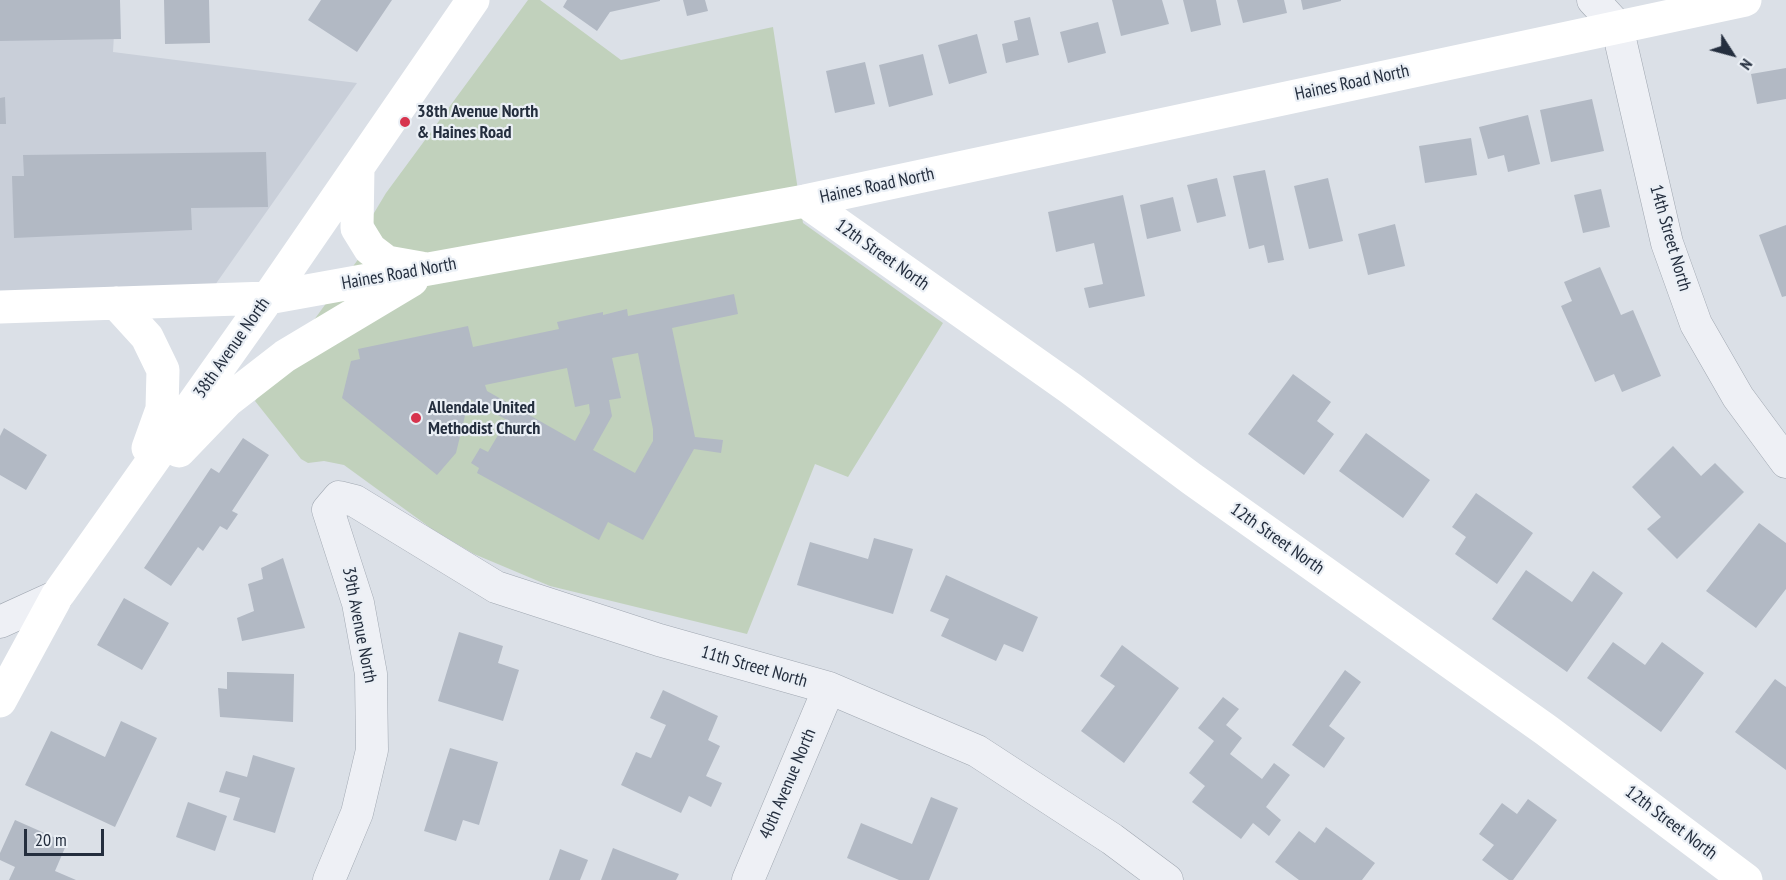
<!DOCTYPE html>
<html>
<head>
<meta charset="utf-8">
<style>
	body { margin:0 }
	#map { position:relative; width:1786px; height:880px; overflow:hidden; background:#dbe0e7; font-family:"PT Sans Narrow",sans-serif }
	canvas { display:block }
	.north { position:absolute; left:1702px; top:24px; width:60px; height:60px; -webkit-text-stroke:4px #eaeff5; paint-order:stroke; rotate:126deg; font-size:16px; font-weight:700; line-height:24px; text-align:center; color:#242e3e }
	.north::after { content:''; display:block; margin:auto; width:21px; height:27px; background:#242e3e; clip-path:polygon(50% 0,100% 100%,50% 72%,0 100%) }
	.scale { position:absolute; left:24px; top:829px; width:80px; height:27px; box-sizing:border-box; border:3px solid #242e3e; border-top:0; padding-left:8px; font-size:18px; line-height:21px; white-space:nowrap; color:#242e3e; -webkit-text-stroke:4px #eaeff5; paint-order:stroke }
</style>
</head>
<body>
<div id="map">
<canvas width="1786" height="880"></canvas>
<div class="north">N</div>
<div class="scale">20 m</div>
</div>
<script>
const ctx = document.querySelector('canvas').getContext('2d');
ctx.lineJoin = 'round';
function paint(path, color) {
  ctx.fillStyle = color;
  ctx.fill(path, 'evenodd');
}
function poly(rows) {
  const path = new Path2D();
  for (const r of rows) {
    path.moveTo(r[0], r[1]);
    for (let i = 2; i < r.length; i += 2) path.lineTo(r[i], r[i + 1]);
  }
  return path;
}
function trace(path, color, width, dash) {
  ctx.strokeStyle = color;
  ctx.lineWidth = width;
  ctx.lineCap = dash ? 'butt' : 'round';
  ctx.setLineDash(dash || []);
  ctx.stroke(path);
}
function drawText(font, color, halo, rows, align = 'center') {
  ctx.font = font + ' "PT Sans Narrow",sans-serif';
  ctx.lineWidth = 4.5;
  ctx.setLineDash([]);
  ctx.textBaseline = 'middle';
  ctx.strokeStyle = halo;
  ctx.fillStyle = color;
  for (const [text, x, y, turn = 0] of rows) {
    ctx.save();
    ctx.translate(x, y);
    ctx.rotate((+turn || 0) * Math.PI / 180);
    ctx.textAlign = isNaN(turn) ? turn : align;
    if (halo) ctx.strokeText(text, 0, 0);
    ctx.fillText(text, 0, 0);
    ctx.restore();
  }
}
paint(poly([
	[0,0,116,0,113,52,357,83,215,285,0,292]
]), '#c9cfd9');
paint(poly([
	[528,0,540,0,621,60,773,27,803,223,943,323,848,477,815,464,747,634,550,586,474,554,432,529,344,465,324,461,308,463,301,459,255,401,378,232,371,218,386,193]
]), '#c1d1bc');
paint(poly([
	[0,0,120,0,121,39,0,41],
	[164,0,209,0,210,43,165,44],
	[321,0,392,0,357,52,308,20],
	[567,0,660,0,660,1,610,12,597,31,563,7],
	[683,0,705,0,708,11,687,16],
	[1112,0,1162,0,1169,24,1121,36],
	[1183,0,1216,0,1221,25,1191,32],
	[1237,0,1284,0,1287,13,1243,23],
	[1301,0,1341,0,1341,1,1303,10],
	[1030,17,1039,55,1006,63,1002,44,1018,40,1014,21],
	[1098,22,1106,53,1068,63,1060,32],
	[977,34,987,73,949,84,938,45],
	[923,54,933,95,889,107,879,65],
	[865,62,875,104,835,113,826,71],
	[1786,68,1786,99,1757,104,1751,74],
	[5,97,6,124,0,124,0,98],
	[1592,99,1604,151,1551,162,1540,110],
	[1528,115,1540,164,1508,172,1504,155,1488,159,1479,127],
	[1471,138,1477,175,1425,183,1419,146],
	[266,152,268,207,191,208,192,230,14,238,12,176,24,176,23,155],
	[1265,170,1284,260,1268,263,1264,245,1249,249,1233,176],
	[1217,178,1226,216,1197,223,1187,185],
	[1328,178,1343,241,1309,249,1294,186],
	[1601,189,1610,227,1583,233,1574,195],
	[1123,195,1145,296,1089,308,1084,288,1103,284,1094,243,1056,252,1048,212],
	[1173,197,1181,231,1147,239,1140,205],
	[1395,224,1405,266,1368,275,1358,234],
	[1786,225,1786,296,1782,297,1759,235],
	[1600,267,1621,315,1633,310,1661,376,1622,392,1614,374,1595,382,1561,306,1572,301,1564,282],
	[734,294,738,314,672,328,695,437,723,440,721,453,694,449,643,540,608,522,599,540,477,473,479,468,471,463,480,448,488,452,507,420,469,399,456,453,437,475,342,398,351,361,360,359,358,349,468,326,473,347,559,329,557,322,603,312,603,315,627,309,628,316],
	[638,353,653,429,653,441,635,473,593,450,612,416,609,400,621,398,612,358],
	[567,368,575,407,589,404,590,413,575,441,487,391,485,385],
	[1293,374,1331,402,1317,421,1334,434,1304,475,1248,434],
	[4,428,47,455,26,490,0,475,0,436],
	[1366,433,1430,480,1403,518,1339,471],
	[243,438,269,455,232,511,238,514,227,530,220,526,203,551,198,547,171,586,144,568,211,468,219,473],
	[1673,446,1701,476,1715,463,1744,492,1677,559,1647,529,1661,517,1632,487],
	[1476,493,1533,533,1497,584,1455,554,1466,537,1452,527],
	[1759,523,1786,543,1786,589,1756,628,1706,591],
	[874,538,913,549,893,614,797,585,810,542,868,559],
	[283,558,305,628,242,641,237,618,254,611,248,584,263,579,261,568],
	[1526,570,1572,602,1593,571,1623,593,1567,672,1492,619],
	[946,575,1038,617,1023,652,1004,644,996,661,941,636,949,619,930,611],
	[124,598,169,623,142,670,97,645],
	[459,632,503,646,498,663,519,670,503,721,438,701],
	[1613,642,1645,665,1662,642,1704,673,1661,732,1587,678],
	[1122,645,1179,688,1124,763,1081,731,1115,686,1100,676],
	[1345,670,1361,682,1329,726,1345,738,1324,768,1292,745],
	[227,672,294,674,293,722,220,717,218,688,227,689],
	[1775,679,1786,687,1786,770,1735,732],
	[663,690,718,716,708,740,720,746,706,776,722,783,711,807,689,796,681,813,621,785,636,752,651,758,666,725,650,718],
	[1223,697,1239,709,1226,725,1242,738,1230,754,1262,779,1274,763,1290,775,1266,807,1281,820,1269,836,1253,823,1241,839,1192,802,1205,786,1189,773,1214,741,1198,728],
	[121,721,157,738,115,827,25,785,51,731,105,757],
	[450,748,498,762,479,825,463,820,456,841,424,831],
	[253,755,295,768,275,833,233,820,240,798,219,792,226,771,247,777],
	[931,797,958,808,929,880,899,880,847,858,861,823,912,844],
	[1528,799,1557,820,1513,880,1509,880,1482,860,1494,845,1479,834,1502,803,1517,814],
	[188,802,227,816,215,851,176,837],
	[15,820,67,843,55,871,76,880,9,880,15,867,0,860,0,853],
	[1326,827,1375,863,1362,880,1299,880,1275,862,1299,831,1315,843],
	[613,848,679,874,676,880,601,880],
	[560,849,588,860,580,880,549,880]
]), '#b2b9c4');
const street = poly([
	[1593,0,1617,26,1667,243,1696,324,1738,397,1786,462],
	[0,622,57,596],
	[329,880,357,813,372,750,371,674,358,603,328,510,339,497,355,501,496,587,659,640,829,688,977,751,1112,839,1167,880],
	[748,880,829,688]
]);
trace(street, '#a0a7b1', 33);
trace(street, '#eef0f5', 32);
trace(poly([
	[358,167,357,228,370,249,387,262,421,268],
	[805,201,1070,388,1192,479,1546,730,1746,880],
	[116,303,147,337,163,370,162,409,148,448],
	[0,307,268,298,805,201,1745,0],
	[179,451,227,401,285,356,412,280],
	[0,701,57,596,268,298,473,0]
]), '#fff', 33);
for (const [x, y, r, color] of [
	[405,122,6,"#d7344e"],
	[416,418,6,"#d7344e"]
]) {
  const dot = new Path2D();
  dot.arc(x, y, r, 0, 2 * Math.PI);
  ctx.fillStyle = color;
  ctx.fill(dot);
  trace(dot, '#eaeff5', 2);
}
drawText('18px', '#242e3e', '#eaeff5', [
	["Haines Road North",1352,83,-12],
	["Haines Road North",877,186,-12],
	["14th Street North",1670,238,74],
	["12th Street North",882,255,35],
	["Haines Road North",399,274,-10],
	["38th Avenue North",232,348,-55],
	["12th Street North",1277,539,35],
	["39th Avenue North",359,625,79],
	["11th Street North",754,667,16],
	["40th Avenue North",788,784,-67],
	["12th Street North",1671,823,37]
]);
drawText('bold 18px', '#242e3e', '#eaeff5', [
	["38th Avenue North",417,112],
	["& Haines Road",417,133],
	["Allendale United",428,408],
	["Methodist Church",428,429]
], 'left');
</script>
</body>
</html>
